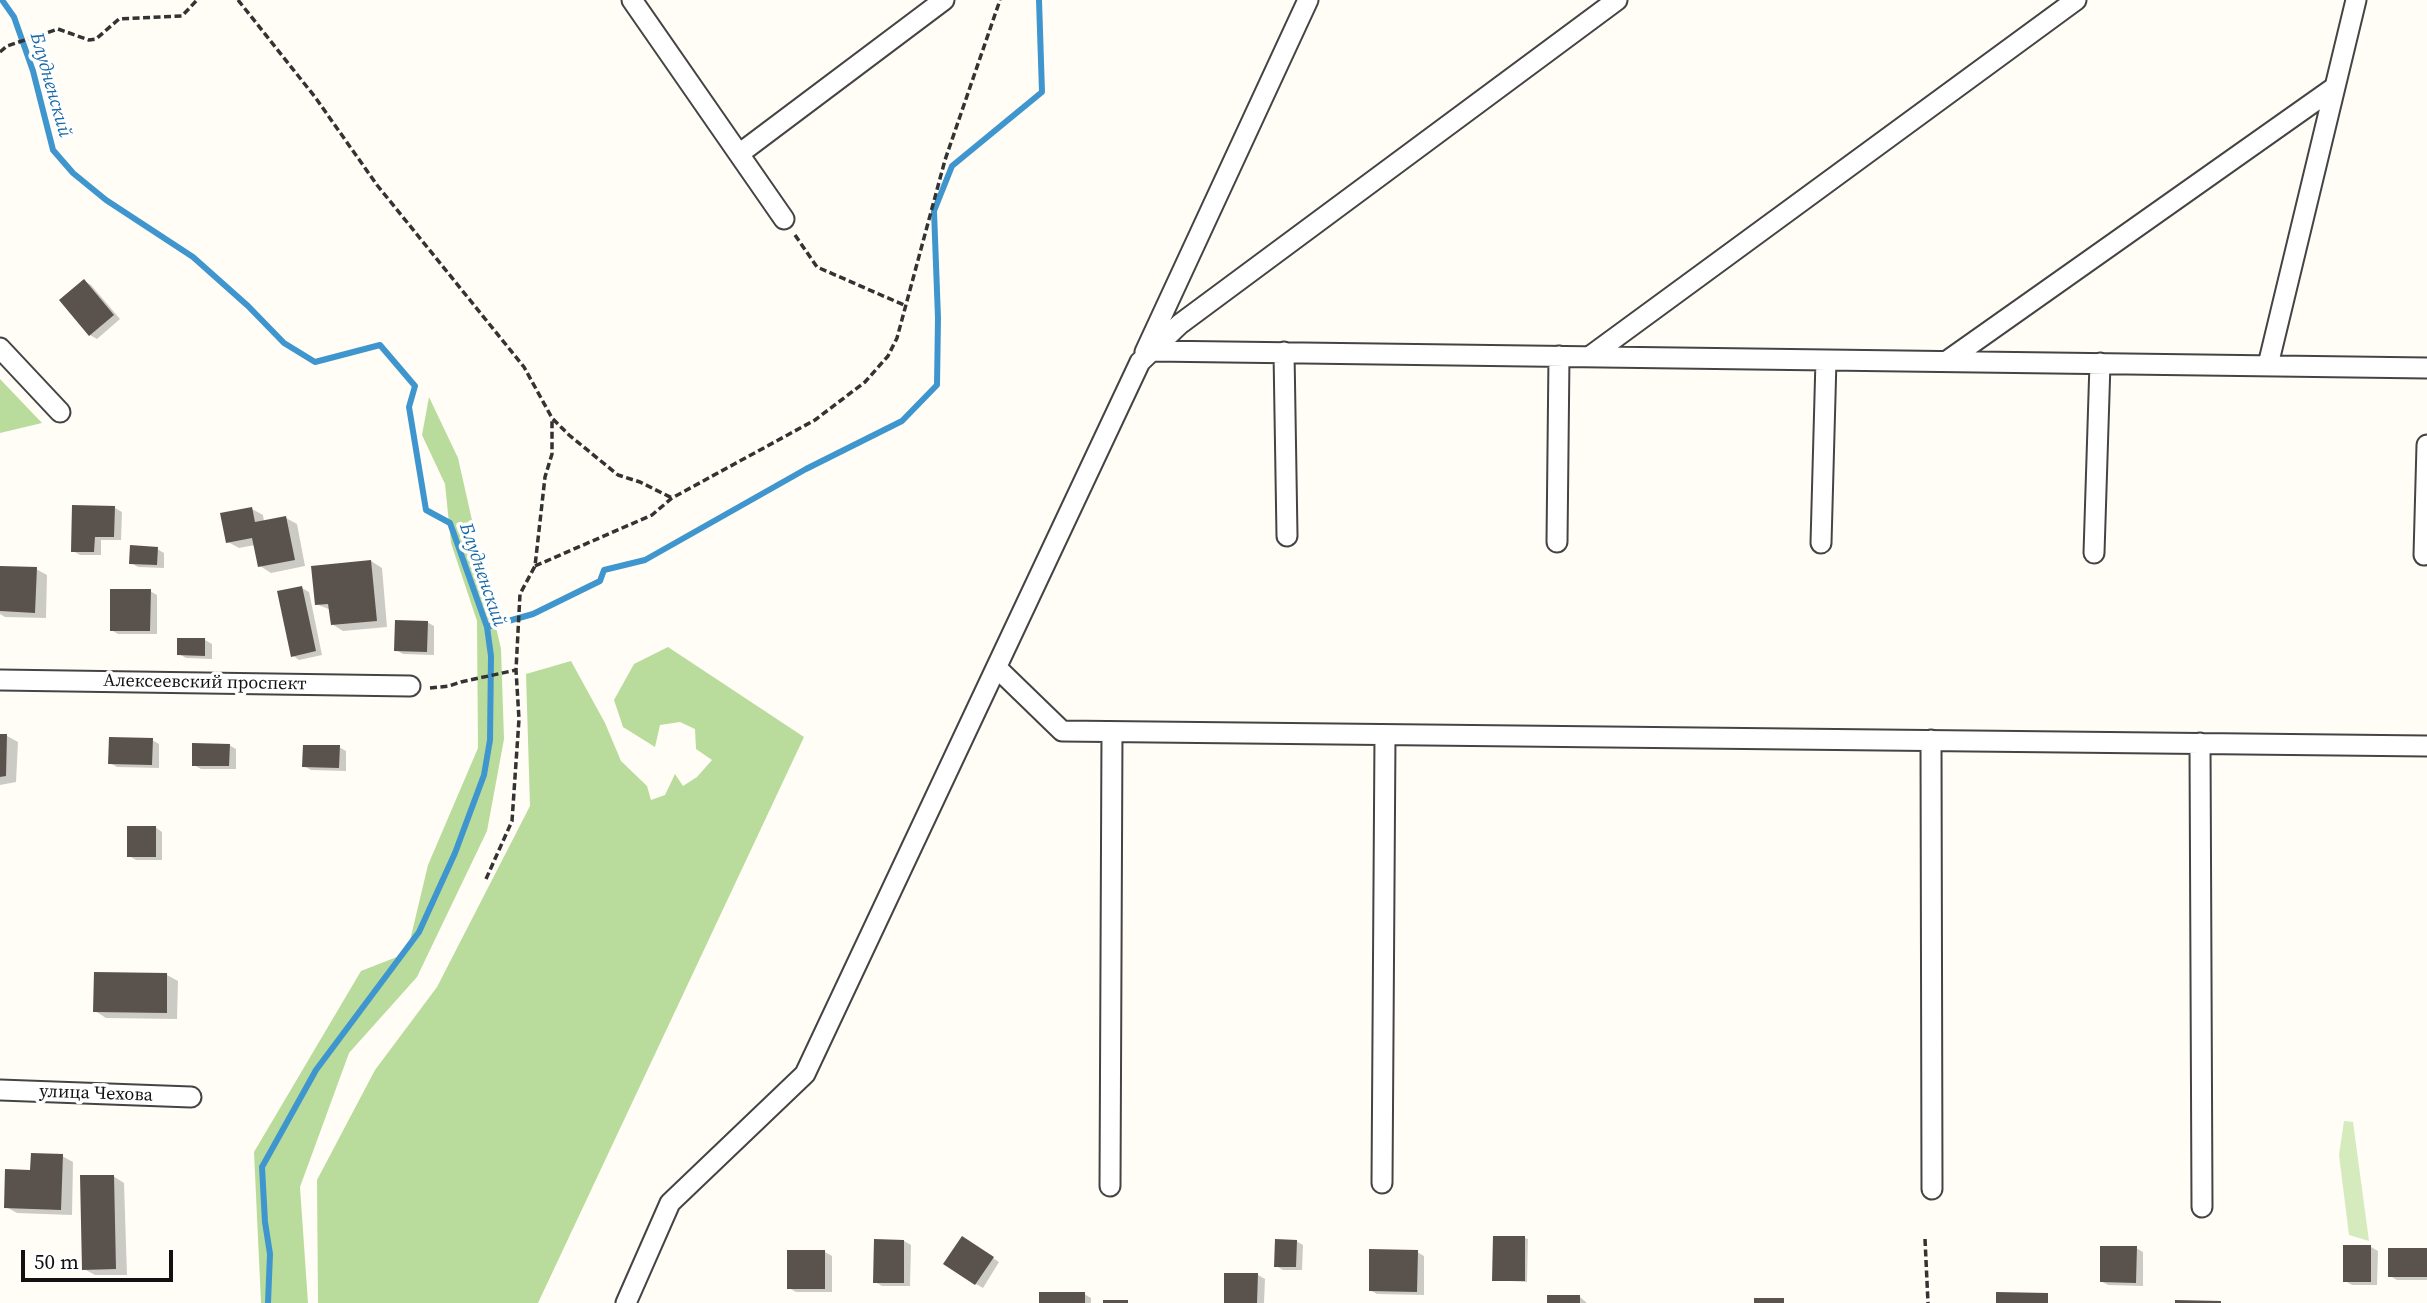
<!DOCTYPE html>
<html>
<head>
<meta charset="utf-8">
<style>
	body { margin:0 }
	#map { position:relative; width:2427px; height:1303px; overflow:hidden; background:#fffdf5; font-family:"Source Serif 4",serif }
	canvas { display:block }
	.scale { position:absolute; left:21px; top:1250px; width:152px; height:32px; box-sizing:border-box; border:4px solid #111; border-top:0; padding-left:9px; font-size:21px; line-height:24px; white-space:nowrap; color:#111; -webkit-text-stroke:5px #fff; paint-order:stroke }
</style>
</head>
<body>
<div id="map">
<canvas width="2427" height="1303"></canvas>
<div class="scale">50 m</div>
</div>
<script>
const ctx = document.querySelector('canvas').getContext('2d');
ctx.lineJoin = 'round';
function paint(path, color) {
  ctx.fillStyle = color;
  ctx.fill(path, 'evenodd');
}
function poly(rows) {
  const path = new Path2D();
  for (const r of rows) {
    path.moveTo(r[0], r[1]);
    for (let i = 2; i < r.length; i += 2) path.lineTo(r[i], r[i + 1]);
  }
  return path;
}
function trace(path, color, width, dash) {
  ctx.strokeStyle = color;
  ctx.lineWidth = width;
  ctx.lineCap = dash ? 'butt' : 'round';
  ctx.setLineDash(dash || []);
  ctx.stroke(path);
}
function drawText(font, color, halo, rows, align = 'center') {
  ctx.font = font + ' "Source Serif 4",serif';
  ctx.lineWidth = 7;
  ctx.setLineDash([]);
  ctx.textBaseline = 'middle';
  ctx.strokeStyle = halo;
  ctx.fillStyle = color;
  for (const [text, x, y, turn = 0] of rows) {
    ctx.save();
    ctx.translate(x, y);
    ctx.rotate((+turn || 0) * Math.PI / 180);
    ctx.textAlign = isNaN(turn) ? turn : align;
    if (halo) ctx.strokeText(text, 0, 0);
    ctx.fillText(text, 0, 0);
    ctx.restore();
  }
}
paint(poly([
	[2344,1121,2353,1122,2369,1241,2349,1235,2339,1155]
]), '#d5ebbd');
paint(poly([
	[0,379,42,423,0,433],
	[429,397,458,458,501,649,504,739,487,831,417,977,349,1053,300,1187,308,1303,261,1303,254,1152,361,971,407,953,428,865,478,748,477,621,451,543,445,484,422,435],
	[668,647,804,737,538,1303,318,1303,317,1180,375,1070,437,987,530,806,526,674,571,661,605,723,621,761,647,786,651,800,665,795,675,774,683,786,697,777,712,760,696,749,695,729,680,722,660,725,655,747,623,727,614,700,634,664]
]), '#b9dc9c');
paint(poly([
	[84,281,91,285,120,319,97,339,90,335],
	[115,508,122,512,121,540,101,540,101,555,80,555,73,551],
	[252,509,263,515,264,522,286,518,297,524,305,566,271,573,260,566,255,545,239,548,228,542],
	[157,549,164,553,164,568,138,567,131,563],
	[371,561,382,568,387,627,343,631,332,624,331,610,316,604],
	[0,567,36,569,47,575,46,618,5,617,0,614],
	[302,588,309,592,322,655,299,660,292,655],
	[150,591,157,595,157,634,118,634,111,630],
	[427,622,434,626,434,655,403,654,396,650],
	[205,640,212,644,212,659,186,658,179,654],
	[0,736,7,736,18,742,16,782,0,785],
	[152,740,159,744,159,768,117,767,110,763],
	[229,745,236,749,236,769,201,769,194,765],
	[339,747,346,751,346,771,311,770,304,766],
	[155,827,162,832,162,860,136,860,129,856],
	[167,975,178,981,177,1019,106,1018,95,1011],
	[62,1156,73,1162,72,1215,17,1213,6,1207,32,1172],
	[113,1176,124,1183,127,1275,95,1275,84,1269],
	[1525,1238,1528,1239,1527,1282,1494,1280],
	[904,1241,911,1245,910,1286,882,1286,875,1282],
	[1296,1241,1303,1245,1302,1270,1283,1270,1276,1266],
	[969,1242,999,1262,983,1288,976,1284],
	[2371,1247,2378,1251,2377,1285,2352,1285,2345,1281],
	[2136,1248,2143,1252,2143,1286,2108,1285,2101,1281],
	[2427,1250,2427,1280,2397,1280,2390,1276],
	[825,1252,832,1256,832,1292,796,1292,789,1288],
	[1417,1252,1424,1256,1424,1295,1377,1294,1370,1290],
	[1258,1275,1265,1279,1264,1303,1226,1303],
	[1084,1294,1091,1298,1091,1303,1041,1303],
	[1580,1297,1587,1303,1549,1303]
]), '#0003');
trace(poly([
	[2,0,14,17,33,71,53,150,73,173,106,200,193,257,248,306,284,343,315,362,380,345,415,386,409,407,426,510,450,523,487,627,491,656,490,740,484,775,455,853,419,932,316,1070,262,1167,265,1222,270,1254,268,1303],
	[487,627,533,614,600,581,604,570,645,560,806,469,902,421,937,385,938,318,934,211,952,166,1042,92,1039,0]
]), '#3f96cf', 6);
paint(poly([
	[84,279,114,315,89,336,59,300],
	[72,505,115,506,114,537,95,537,94,552,71,552],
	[252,507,255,522,286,516,295,560,258,567,252,538,226,543,220,513],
	[130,545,158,547,157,565,129,564],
	[371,560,377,621,331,625,328,604,315,605,311,566],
	[0,566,37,567,35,613,0,611],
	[302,586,316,651,291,657,277,591],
	[110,589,151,589,150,631,110,631],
	[395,620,428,621,427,652,394,651],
	[177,638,205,638,205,656,177,655],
	[0,734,7,734,6,776,0,777],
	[109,737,153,738,152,765,108,764],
	[192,743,230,744,229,766,192,766],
	[303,745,340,745,339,768,302,767],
	[127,826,156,826,156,857,127,857],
	[94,972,167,973,167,1013,93,1012],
	[31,1153,63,1154,61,1210,4,1208,5,1169,30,1170],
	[80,1175,114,1175,116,1269,82,1270],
	[962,1236,994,1257,975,1285,943,1264],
	[1493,1236,1525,1236,1525,1281,1492,1281],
	[874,1239,904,1240,904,1283,873,1283],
	[1275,1239,1297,1240,1296,1267,1274,1267],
	[2343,1245,2371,1245,2371,1282,2343,1282],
	[2100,1246,2137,1246,2136,1283,2100,1282],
	[2388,1248,2427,1248,2427,1277,2388,1277],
	[1369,1249,1418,1250,1417,1292,1369,1291],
	[787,1250,825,1250,825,1289,787,1289],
	[1224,1273,1258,1273,1257,1303,1224,1303],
	[1039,1292,1085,1292,1085,1303,1039,1303],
	[1996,1292,2048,1293,2048,1303,1996,1303],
	[1547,1295,1580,1295,1580,1303,1547,1303],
	[1754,1298,1784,1298,1784,1303,1754,1303],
	[1103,1300,1128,1300,1128,1303,1103,1303],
	[2175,1300,2221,1301,2221,1303,2175,1303]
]), '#5a524d');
const street = poly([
	[632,0,784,219],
	[739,154,944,0],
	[0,348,60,412],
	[1153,351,2427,368],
	[1145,352,1308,0],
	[1284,352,1287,536],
	[1589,357,2076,0],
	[1947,361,2335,87],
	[2268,365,2356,0],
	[1557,542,1559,356],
	[1821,543,1826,360],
	[2094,553,2100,363],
	[2424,555,2427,445],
	[997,668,1062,731,2427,746],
	[0,680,410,686],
	[1931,740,1932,1189],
	[2200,743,2202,1207],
	[0,1090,191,1097],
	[1382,1183,1385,735],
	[1110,1186,1112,732],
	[626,1303,670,1203,805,1074,1140,362,1180,324,1617,0]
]);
trace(street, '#444', 23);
trace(poly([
	[238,0,315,97,377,185,524,367,552,418,569,435,618,475,640,482,672,498],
	[0,52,7,46,58,29,89,40,96,39,119,19,182,16,197,0],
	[795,235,817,267,904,305],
	[535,566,652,515,672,498,815,420,865,382,888,356,897,338,945,160,1000,0],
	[430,688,449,686,461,682,516,670],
	[486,879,512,821,519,719,516,670,520,594,535,566,545,477,552,454,552,418],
	[1925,1239,1928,1303]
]), '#333', 3.5, [7, 3.5]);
trace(street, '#fff', 19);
drawText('18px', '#111', '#fff', [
	["Алексеевский проспект",205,683,1],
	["улица Чехова",96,1094,2]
]);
drawText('italic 19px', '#1768a6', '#fff', [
	["Блудненский",50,85,74],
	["Блудненский",482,575,71]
]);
</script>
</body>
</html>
